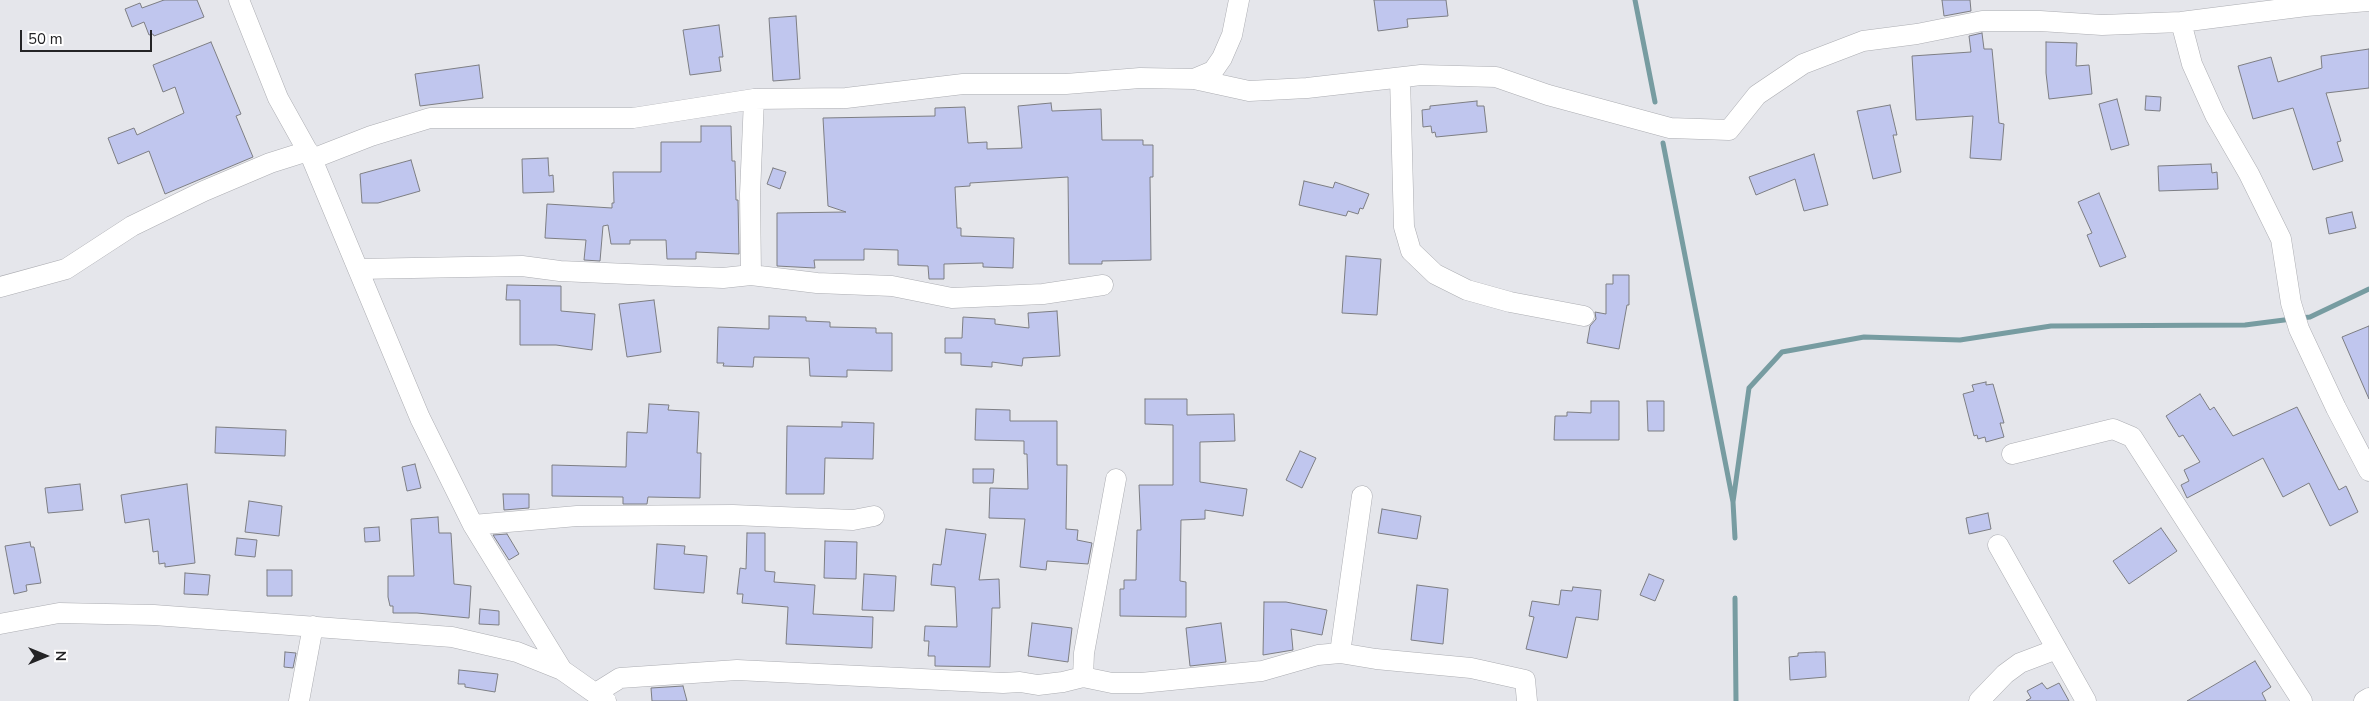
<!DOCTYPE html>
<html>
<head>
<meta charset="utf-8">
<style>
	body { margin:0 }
	#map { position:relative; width:2369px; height:701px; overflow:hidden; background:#e5e6eb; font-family:"Nunito Sans",sans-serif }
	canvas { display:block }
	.north { position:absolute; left:20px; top:631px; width:50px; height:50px; -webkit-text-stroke:4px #fff; paint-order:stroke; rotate:90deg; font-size:14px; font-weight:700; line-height:20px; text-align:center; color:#242426 }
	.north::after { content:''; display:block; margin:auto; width:18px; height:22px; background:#242426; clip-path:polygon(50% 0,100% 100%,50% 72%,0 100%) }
	.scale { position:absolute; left:20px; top:30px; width:132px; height:22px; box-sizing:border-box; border:2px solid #242426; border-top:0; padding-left:6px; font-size:15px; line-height:18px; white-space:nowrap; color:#242426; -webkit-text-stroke:4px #fff; paint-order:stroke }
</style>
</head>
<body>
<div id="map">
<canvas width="2369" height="701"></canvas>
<div class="north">N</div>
<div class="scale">50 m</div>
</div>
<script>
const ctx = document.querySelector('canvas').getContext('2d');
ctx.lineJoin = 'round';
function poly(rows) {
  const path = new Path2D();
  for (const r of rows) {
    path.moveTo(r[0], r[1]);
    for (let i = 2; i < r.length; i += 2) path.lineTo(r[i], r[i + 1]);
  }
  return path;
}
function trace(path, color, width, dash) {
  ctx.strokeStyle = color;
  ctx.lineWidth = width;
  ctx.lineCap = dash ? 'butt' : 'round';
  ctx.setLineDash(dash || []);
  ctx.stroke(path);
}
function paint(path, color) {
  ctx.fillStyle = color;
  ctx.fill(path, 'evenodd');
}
trace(poly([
	[1635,0,1655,102],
	[1663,143,1733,502,1735,538],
	[2301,318,2310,317,2369,289],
	[1733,502,1749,388,1782,352,1864,337,1960,340,2051,326,2245,325,2292,319],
	[1735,598,1736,701]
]), '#779ca1', 5);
const building = poly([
	[164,0,197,0,204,17,154,36,153,34,149,35,144,22,132,27,125,9,140,3,142,8,164,0],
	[1374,0,1446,0,1448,16,1407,19,1408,27,1378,31,1374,0],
	[1942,0,1970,0,1971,11,1944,16,1942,0],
	[796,16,800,79,773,81,769,18,796,16],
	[719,25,723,57,719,57,721,71,690,75,683,30,719,25],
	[1982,33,1984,49,1992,49,1999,123,2004,124,2001,160,1970,158,1973,116,1916,120,1912,56,1971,52,1969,36,1982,33],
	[211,42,241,114,236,116,253,157,165,194,149,151,118,164,108,138,134,128,137,135,184,113,175,87,163,92,153,65,211,42],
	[2046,42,2077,43,2076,66,2089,65,2092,94,2049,99,2046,73,2046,42],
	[2369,49,2369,88,2326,93,2341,141,2337,142,2343,161,2313,170,2293,108,2253,119,2238,66,2271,57,2278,82,2322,68,2321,56,2369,49],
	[479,65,483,98,420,106,415,74,479,65],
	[2146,96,2161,97,2160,111,2145,110,2146,96],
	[2117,99,2129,145,2111,150,2099,104,2117,99],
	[1477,101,1477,106,1484,106,1487,132,1436,137,1435,132,1432,133,1431,126,1423,127,1422,110,1430,109,1430,106,1477,101],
	[1051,103,1052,111,1101,109,1102,140,1143,140,1143,145,1153,145,1153,177,1150,177,1151,260,1102,261,1102,264,1069,264,1068,177,970,183,970,186,955,187,957,228,961,228,961,236,1014,238,1013,268,983,267,983,263,944,264,944,279,929,279,928,266,898,265,898,250,864,249,864,260,814,260,815,268,777,266,777,213,846,212,828,206,823,118,935,116,935,108,965,107,968,143,987,142,987,149,1022,148,1018,106,1051,103],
	[1890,105,1897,135,1893,135,1901,172,1873,179,1857,111,1890,105],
	[701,126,731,126,732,161,735,161,736,200,738,200,739,254,696,252,696,259,667,259,666,240,630,240,630,244,611,244,608,225,603,226,600,261,584,260,586,240,545,238,547,204,612,208,612,203,614,203,613,172,661,172,661,142,701,142,701,126],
	[1814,154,1828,205,1804,211,1795,179,1756,195,1749,177,1814,154],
	[548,158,549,176,553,175,554,192,523,193,522,159,548,158],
	[411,160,420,191,378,203,362,203,360,174,411,160],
	[2211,164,2212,173,2217,172,2218,189,2159,191,2158,166,2211,164],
	[773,168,786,172,780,189,767,184,773,168],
	[1304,181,1333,188,1335,182,1369,194,1363,209,1360,208,1358,214,1348,211,1346,216,1299,205,1304,181],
	[2099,193,2126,257,2100,267,2087,235,2092,233,2078,202,2099,193],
	[2352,212,2356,228,2329,234,2326,218,2352,212],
	[1346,256,1381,259,1377,315,1342,313,1346,256],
	[1613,275,1629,275,1629,305,1627,305,1619,349,1587,343,1590,326,1596,319,1595,312,1606,314,1606,284,1613,284,1613,275],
	[507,285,561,286,561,311,595,314,592,350,556,345,520,345,520,300,506,300,507,285],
	[654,300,661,352,627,357,619,304,654,300],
	[1057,311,1060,356,1023,358,1022,366,992,362,992,367,961,365,961,353,945,353,945,338,962,338,963,317,995,319,995,324,1029,328,1028,313,1057,311],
	[769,316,806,317,806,321,830,322,830,327,876,328,876,333,892,333,892,371,847,370,847,377,810,376,809,358,754,357,753,367,723,366,724,363,717,363,718,327,769,329,769,316],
	[2369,326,2369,399,2342,337,2369,326],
	[1986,382,1986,385,1993,384,2004,423,2000,423,2004,437,1986,442,1985,437,1978,439,1977,435,1974,436,1963,394,1974,391,1972,385,1986,382],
	[2200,394,2210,410,2214,407,2233,436,2297,407,2339,490,2346,486,2358,512,2330,526,2309,483,2283,497,2263,458,2187,498,2181,485,2189,481,2184,470,2200,462,2183,435,2179,437,2166,416,2200,394],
	[1145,399,1187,399,1187,415,1234,414,1235,441,1200,442,1200,482,1247,489,1243,516,1205,510,1205,519,1181,520,1180,581,1186,582,1186,617,1120,616,1120,589,1124,589,1124,580,1136,580,1137,530,1141,530,1139,485,1173,485,1173,425,1145,424,1145,399],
	[1591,401,1619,401,1619,440,1554,440,1555,416,1567,416,1567,412,1591,413,1591,401],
	[1647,401,1664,401,1664,431,1648,431,1647,401],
	[649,404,669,405,668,410,699,412,697,453,701,453,700,498,648,497,647,504,623,504,623,497,552,496,552,465,626,467,627,432,647,433,649,404],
	[976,409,1010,410,1010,421,1057,421,1057,465,1067,465,1066,529,1078,530,1077,540,1092,543,1088,564,1047,561,1046,570,1020,567,1025,519,989,518,990,488,1028,489,1027,454,1024,454,1024,441,975,440,976,409],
	[842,422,874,423,873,459,825,458,824,494,786,494,787,426,842,427,842,422],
	[216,427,286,430,285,456,215,453,216,427],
	[1300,451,1316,458,1302,488,1286,480,1300,451],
	[415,464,421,488,407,491,402,467,415,464],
	[973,469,994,469,993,483,973,483,973,469],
	[80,484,83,510,48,513,45,488,80,484],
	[187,484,195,563,165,567,165,563,159,564,158,551,153,552,149,519,125,523,121,495,187,484],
	[503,494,529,494,529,508,504,510,503,494],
	[249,501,282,506,279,536,245,532,249,501],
	[1382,509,1421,516,1417,539,1378,533,1382,509],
	[1988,513,1991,529,1969,534,1966,518,1988,513],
	[438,517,439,533,451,533,454,584,471,586,469,618,417,613,393,613,393,606,390,606,388,597,388,576,414,576,411,519,438,517],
	[379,527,380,541,365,542,364,528,379,527],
	[2161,528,2177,551,2129,584,2113,561,2161,528],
	[946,529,986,534,979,580,999,579,1000,608,992,608,990,667,935,666,935,656,928,656,929,641,924,641,925,626,957,627,955,587,931,585,933,564,941,565,946,529],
	[747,533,765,533,765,571,775,572,774,582,815,585,813,614,873,617,872,648,786,644,788,607,742,603,743,594,737,594,740,568,746,569,747,533],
	[507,534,519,554,509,560,493,535,507,534],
	[237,538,257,540,255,557,235,555,237,538],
	[825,541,857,542,856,579,824,578,825,541],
	[30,542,31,547,34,547,41,583,26,585,27,591,14,594,5,546,30,542],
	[657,544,685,546,684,554,707,556,704,593,654,589,657,544],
	[267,570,292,570,292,596,267,596,267,570],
	[185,573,210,575,208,595,184,594,185,573],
	[864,574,896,576,894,611,862,610,864,574],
	[1649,574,1664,580,1655,601,1640,595,1649,574],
	[1417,585,1448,589,1443,644,1411,640,1417,585],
	[1573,587,1601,590,1598,620,1576,617,1567,658,1526,649,1534,617,1529,616,1532,601,1559,605,1561,590,1572,591,1573,587],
	[1264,602,1286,602,1327,610,1322,635,1291,629,1293,650,1263,655,1264,602],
	[480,609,499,611,499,625,479,624,480,609],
	[1032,623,1072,628,1068,662,1028,656,1032,623],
	[1221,623,1226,662,1190,666,1186,628,1221,623],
	[285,652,296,653,293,668,284,667,285,652],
	[1816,652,1825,652,1826,677,1790,680,1789,657,1798,656,1798,653,1816,652],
	[2255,661,2271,687,2262,693,2266,701,2187,701,2255,661],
	[459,670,498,674,495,692,465,687,465,684,458,684,459,670],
	[2042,683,2047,689,2059,683,2069,701,2026,701,2031,698,2027,691,2042,683],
	[683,686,687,701,652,701,651,688,683,686]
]);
paint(building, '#c0c6ee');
trace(building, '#7d7e83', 1);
const street = poly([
	[239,0,278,98,312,159,420,418,473,525,562,670],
	[2181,22,2192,64,2215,115,2249,174,2281,239,2291,303,2299,329,2336,408,2369,471],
	[1400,78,1404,227,1411,251,1435,274,1467,290,1510,302,1584,316],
	[1194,79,1249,91,1307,88,1421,75,1496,77,1548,95,1670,128,1729,130,1757,95,1803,64,1863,41,1917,34,1982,21,2040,21,2102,25,2181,22,2306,6,2369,1],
	[754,99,750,194,751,275,817,283,892,286,952,298,1043,294,1103,285],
	[312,159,371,136,430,118,633,118,754,99,846,98,963,84,1066,84,1140,78,1194,79,1213,71,1222,58,1232,35,1239,0],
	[358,269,522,266,560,271,651,275,723,278,751,275],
	[0,287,66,269,132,226,204,191,270,163,308,151],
	[2012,454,2113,429,2132,437,2302,701],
	[473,525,577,516,733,515,853,520,874,516],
	[1998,545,2086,701],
	[0,624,59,613,154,615,452,637,517,652,562,670,606,701],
	[1340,653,1362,496],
	[1083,677,1084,653,1116,479],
	[596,693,620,678,737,670,1003,683,1020,682,1038,685,1063,682,1083,677,1112,683,1141,683,1262,671,1318,655,1340,653,1376,659,1471,668,1525,680,1527,701],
	[299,701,313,626],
	[1979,701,2005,674,2020,663,2057,649],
	[2364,701,2369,698]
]);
trace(street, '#acadb2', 21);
trace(street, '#fff', 20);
</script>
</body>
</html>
